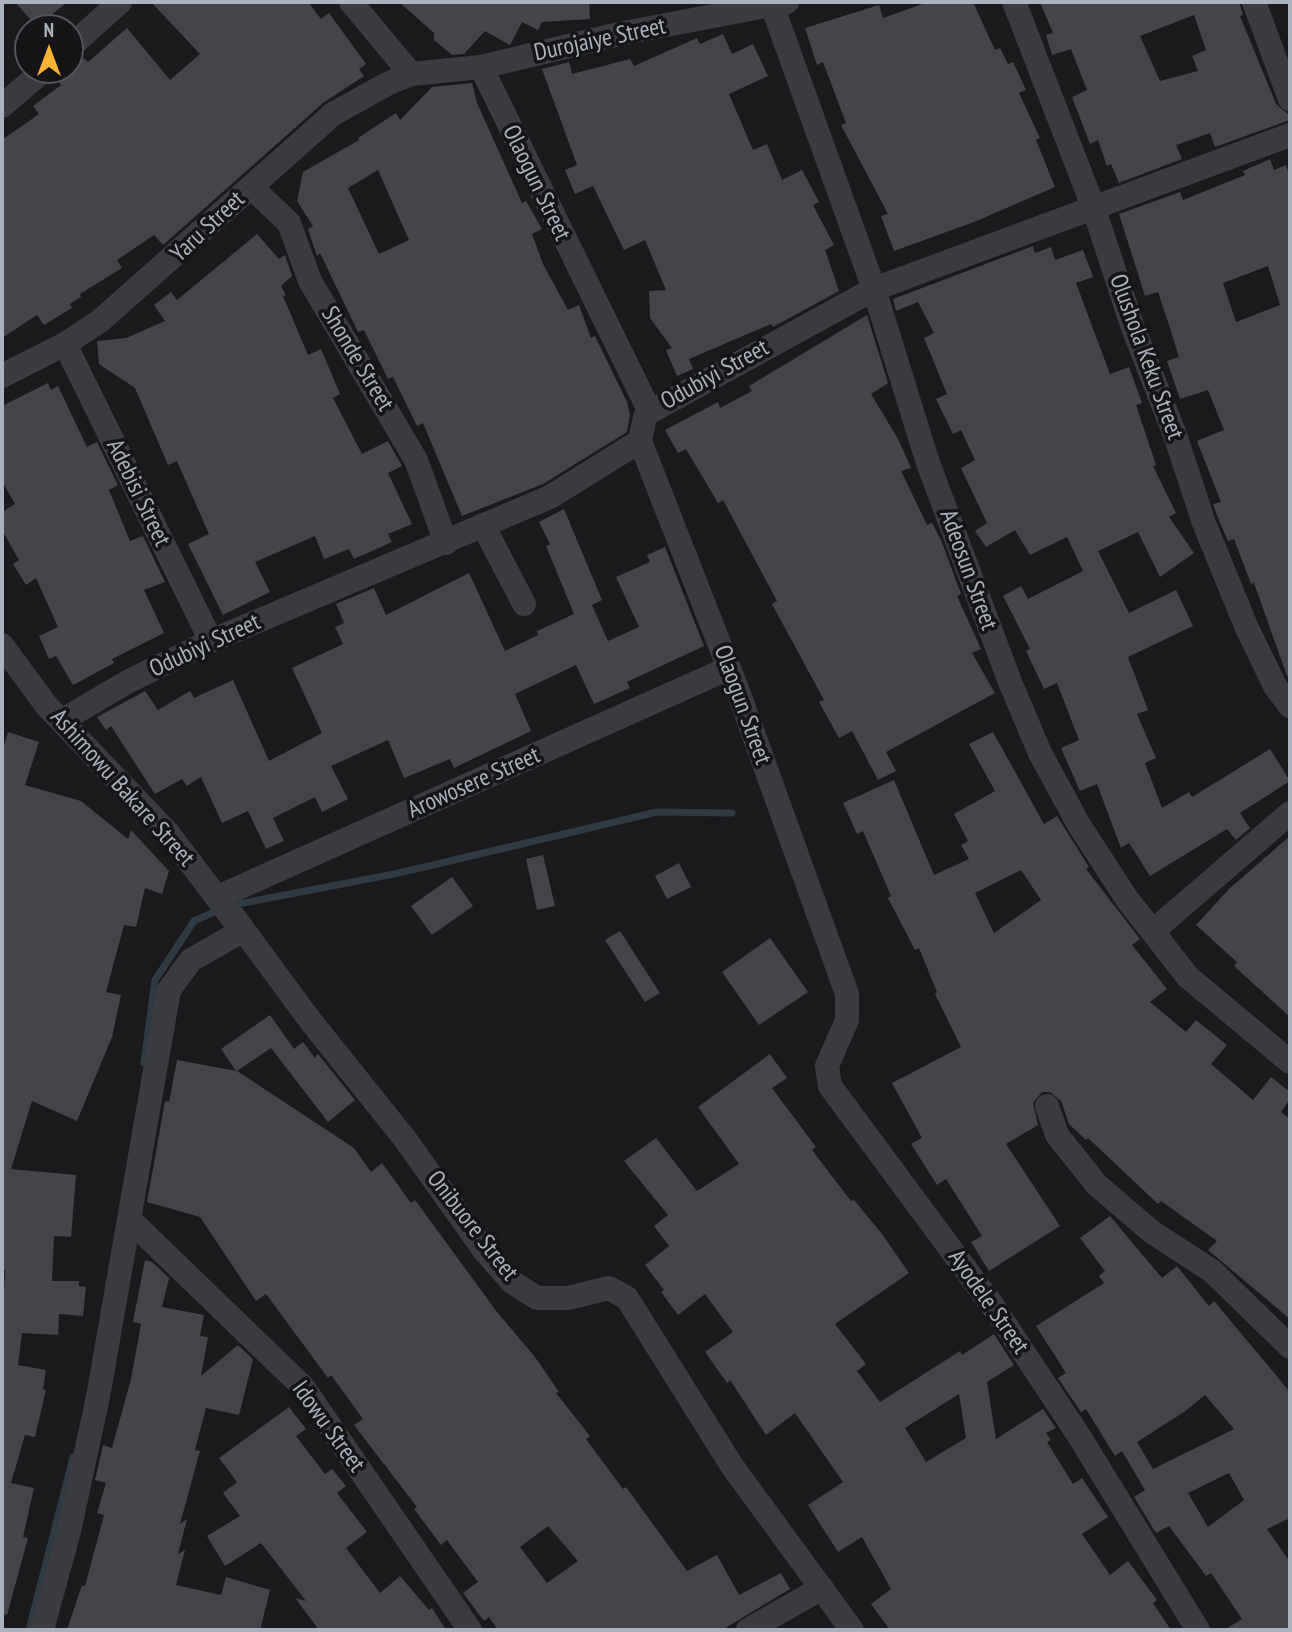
<!DOCTYPE html>
<html>
<head>
<meta charset="utf-8">
<style>
	body { margin:0 }
	#map { position:relative; width:1292px; height:1632px; overflow:hidden; background:#1a1a1d; font-family:"PT Sans Narrow",sans-serif }
	canvas { display:block }
	.frame { position:absolute; inset:0; border:4px solid #acb2bd; pointer-events:none }
	.north { position:absolute; left:14px; top:14px; width:70px; height:70px; box-sizing:border-box; background:#151518; border:2px solid #51545a; border-radius:50%; rotate:0deg; font-size:19px; font-weight:700; line-height:28px; text-align:center; color:#acb2bd }
	.north::after { content:''; display:block; margin:auto; width:24px; height:32px; background:#fbb335; clip-path:polygon(50% 0,100% 100%,50% 72%,0 100%) }
</style>
</head>
<body>
<div id="map">
<canvas width="1292" height="1632"></canvas>
<div class="frame"></div>
<div class="north">N</div>
</div>
<script>
const ctx = document.querySelector('canvas').getContext('2d');
ctx.lineJoin = 'round';
function poly(rows) {
  const path = new Path2D();
  for (const r of rows) {
    path.moveTo(r[0], r[1]);
    for (let i = 2; i < r.length; i += 2) path.lineTo(r[i], r[i + 1]);
  }
  return path;
}
function trace(path, color, width, dash) {
  ctx.strokeStyle = color;
  ctx.lineWidth = width;
  ctx.lineCap = dash ? 'butt' : 'round';
  ctx.setLineDash(dash || []);
  ctx.stroke(path);
}
function paint(path, color) {
  ctx.fillStyle = color;
  ctx.fill(path, 'evenodd');
}
function drawText(font, color, halo, rows, align = 'center') {
  ctx.font = font + ' "PT Sans Narrow",sans-serif';
  ctx.lineWidth = 7;
  ctx.setLineDash([]);
  ctx.textBaseline = 'middle';
  ctx.strokeStyle = halo;
  ctx.fillStyle = color;
  for (const [text, x, y, turn = 0] of rows) {
    ctx.save();
    ctx.translate(x, y);
    ctx.rotate((+turn || 0) * Math.PI / 180);
    ctx.textAlign = isNaN(turn) ? turn : align;
    if (halo) ctx.strokeText(text, 0, 0);
    ctx.fillText(text, 0, 0);
    ctx.restore();
  }
}
trace(poly([
	[144,1063,155,980,194,921,228,906,399,873,657,812,732,813],
	[29,1630,73,1457]
]), '#2f3a42', 7);
paint(poly([
	[15,2,67,2,37,27],
	[151,2,308,2,321,19,329,13,366,64,359,69,364,76,323,103,163,245,154,235,117,260,122,268,80,294,81,297,70,304,72,308,44,325,37,315,2,338,2,140,39,114,33,106,61,85,56,79,84,58,88,62,127,28,170,80,200,54],
	[399,2,589,2,590,19,542,22,538,30,522,22,510,45,485,31,464,54,452,55,434,40,434,33],
	[928,2,973,2,995,50,1000,48,1008,64,1013,62,1026,90,1019,93,1040,138,1036,140,1055,187,974,222,894,251,881,216,888,214,841,125,846,123,823,62,817,65,805,28,879,5,883,18],
	[1040,2,1239,2,1243,15,1240,16,1276,104,1288,114,1290,120,1215,147,1210,133,1176,145,1182,159,1119,183,1111,164,1107,166,1098,140,1090,144,1072,97,1087,90,1071,49,1052,55,1046,35,1053,33],
	[1194,15,1206,50,1192,56,1198,71,1160,81,1140,36],
	[723,34,732,54,753,44,768,76,729,94,753,150,767,144,782,180,802,170,819,202,813,205,834,245,825,250,839,291,773,327,771,324,689,359,693,369,677,376,666,350,672,348,650,318,649,291,666,290,645,240,624,250,593,186,575,194,565,170,577,165,542,69,569,62,572,74,630,59,634,66,697,38,700,44],
	[472,83,477,103,522,203,526,201,542,229,532,234,543,264,568,310,579,305,591,338,595,336,627,402,630,415,627,432,543,484,462,516,423,423,417,426,393,377,388,379,364,330,358,332,320,253,317,256,308,229,313,226,297,201,303,172,359,140,358,138,396,113,400,120,432,87],
	[378,170,409,240,379,254,348,188],
	[1270,159,1274,170,1286,165,1290,177,1290,676,1287,676,1254,583,1251,584,1234,539,1228,541,1218,518,1213,504,1221,502,1197,441,1224,430,1208,390,1180,399,1167,361,1179,357,1169,325,1158,292,1145,296,1119,214,1180,192,1183,200,1245,175,1243,171],
	[1268,266,1280,305,1236,322,1223,283],
	[257,234,279,259,285,255,292,276,281,286,286,295,283,296,308,355,321,349,340,394,333,398,362,454,388,441,402,466,388,473,412,524,388,534,392,542,354,559,349,549,324,559,315,536,255,562,270,592,223,615,188,544,209,534,177,461,168,465,135,388,99,364,97,341,126,338,165,321,154,305,171,292,177,300],
	[1033,246,1035,253,1051,247,1055,260,1083,250,1093,277,1076,283,1110,374,1129,367,1142,403,1136,405,1156,465,1153,466,1176,513,1169,517,1194,553,1160,577,1138,532,1098,551,1129,613,1176,590,1193,626,1128,657,1148,710,1137,714,1156,758,1145,763,1162,808,1189,792,1192,797,1270,749,1290,781,1240,813,1250,828,1236,840,1227,829,1150,876,1129,843,1121,848,1097,784,1080,791,1061,748,1079,740,1057,683,1044,689,1026,651,1030,649,1003,596,1021,586,1028,599,1083,571,1067,537,1030,555,1015,530,986,547,975,531,987,523,961,468,975,460,961,430,953,434,936,399,947,394,924,338,934,333,918,302,896,311,893,299],
	[867,315,888,383,871,394,898,439,911,468,901,471,927,525,932,523,941,540,961,594,957,596,981,649,972,653,995,693,886,752,896,771,878,780,852,731,839,738,819,702,824,700,772,604,777,601,723,500,718,503,686,449,678,453,665,430,718,402,720,408,752,391,749,386],
	[48,383,51,390,58,386,87,447,97,442,118,485,109,490,130,541,143,536,165,582,144,590,164,633,112,659,114,663,73,685,56,656,49,659,39,636,58,627,36,578,26,585,13,564,19,560,2,530,2,512,15,504,2,481,2,406],
	[564,509,602,600,592,605,608,641,639,627,616,577,650,562,647,555,665,547,704,646,627,682,630,688,594,704,576,665,515,694,531,731,454,768,450,759,404,778,388,740,331,766,348,799,322,812,315,797,273,818,284,841,266,849,248,811,222,823,201,777,187,786,182,779,155,794,111,726,106,730,97,717,145,691,158,710,190,691,194,698,233,680,269,761,322,733,292,668,343,644,335,627,344,623,336,604,374,588,386,615,469,573,505,651,538,635,537,631,574,614,546,546,550,544,539,522],
	[8,732,39,742,25,785,81,801,128,839,131,830,169,871,162,894,145,888,136,927,124,925,106,992,121,995,112,1037,77,1121,32,1101,11,1169,76,1175,71,1237,54,1236,52,1281,79,1281,79,1286,86,1287,83,1316,59,1314,58,1335,22,1333,18,1365,46,1370,43,1389,46,1390,35,1437,25,1435,11,1483,34,1488,23,1537,28,1538,7,1615,2,1614,2,1334,5,1270,2,1269,2,751],
	[993,732,1044,824,1057,816,1089,867,1086,869,1140,939,1132,945,1167,989,1150,1002,1186,1032,1196,1020,1227,1045,1211,1064,1253,1100,1271,1077,1290,1092,1290,1099,1281,1112,1290,1119,1290,1319,1208,1250,1217,1241,1161,1201,1158,1204,1088,1138,1086,1140,1069,1124,1061,1101,1050,1092,1042,1092,1033,1103,1038,1125,1006,1144,1060,1226,989,1271,971,1242,982,1236,946,1179,937,1185,911,1144,922,1138,892,1083,961,1047,935,994,937,992,919,948,915,950,888,898,891,896,863,831,857,834,843,803,894,780,934,875,969,859,961,845,968,841,954,814,995,791,969,744],
	[1021,870,1041,900,994,933,975,893],
	[1290,836,1290,1017,1234,966,1237,962,1196,925,1229,889],
	[543,855,555,906,537,910,526,859],
	[679,863,691,887,667,899,655,876],
	[452,877,473,906,432,935,411,906],
	[620,931,660,993,645,1002,605,940],
	[770,938,808,992,759,1025,722,972],
	[270,1015,294,1049,303,1042,315,1058,318,1054,355,1100,328,1122,271,1048,237,1071,354,1148,371,1172,382,1163,411,1203,415,1200,497,1312,535,1357,559,1392,556,1393,590,1436,586,1439,623,1489,626,1487,687,1571,717,1555,739,1595,781,1573,790,1589,722,1630,498,1630,489,1617,484,1621,463,1593,478,1582,447,1540,441,1545,414,1509,417,1507,354,1425,363,1419,331,1375,328,1378,266,1294,256,1301,200,1217,147,1202,165,1101,169,1102,177,1060,236,1071,221,1049],
	[548,1526,578,1561,547,1583,520,1547],
	[770,1054,787,1078,772,1088,816,1147,812,1150,851,1201,854,1200,882,1234,909,1273,835,1324,866,1364,857,1371,880,1402,960,1351,962,1355,994,1334,1014,1365,987,1382,996,1439,1043,1409,1056,1428,1046,1433,1051,1440,1047,1442,1073,1484,1082,1478,1108,1517,1082,1534,1110,1575,1128,1561,1157,1600,1153,1603,1171,1630,890,1630,871,1604,891,1589,862,1537,838,1552,808,1505,843,1482,795,1413,766,1435,730,1380,727,1383,705,1352,733,1332,705,1294,678,1315,661,1292,664,1290,645,1265,669,1246,654,1226,668,1215,624,1161,656,1138,697,1191,739,1164,698,1107],
	[959,1394,966,1438,926,1462,905,1428],
	[1110,1216,1162,1278,1177,1266,1209,1306,1214,1301,1290,1392,1290,1518,1267,1529,1290,1562,1290,1630,1224,1630,1242,1619,1211,1573,1206,1576,1169,1526,1156,1533,1134,1497,1145,1490,1122,1451,1115,1456,1086,1409,1081,1412,1058,1378,1066,1373,1036,1326,1104,1283,1099,1276,1105,1271,1080,1238],
	[1205,1395,1234,1429,1153,1469,1137,1442,1184,1412],
	[1229,1473,1244,1500,1208,1527,1188,1493],
	[145,1260,152,1262,169,1278,162,1307,204,1315,200,1336,208,1337,201,1376,238,1345,253,1359,239,1415,206,1408,195,1450,200,1451,180,1524,187,1519,178,1554,185,1550,176,1585,221,1595,226,1577,270,1590,260,1630,67,1630,82,1585,85,1586,104,1515,97,1513,106,1483,95,1480,103,1445,112,1448,131,1379,141,1324,133,1322],
	[289,1407,306,1429,296,1436,325,1474,332,1469,346,1486,337,1493,367,1532,346,1548,380,1593,400,1576,429,1610,432,1608,446,1630,319,1630,295,1598,306,1601,261,1543,225,1566,207,1536,240,1516,223,1493,237,1482,219,1458]
]), '#44454a');
trace(poly([
	[351,2,411,74],
	[1014,2,1093,206,1133,328,1175,435,1204,523,1246,626,1275,686,1290,706],
	[1254,2,1290,99],
	[772,5,874,289,928,463,1010,682,1040,753,1079,825,1127,899,1188,977,1290,1062],
	[70,47,120,2],
	[481,67,650,412],
	[2,106,44,70],
	[251,187,289,223,310,281,416,460,446,543],
	[65,344,211,641],
	[2,376,65,344,100,321,333,114,387,84,411,74,481,67,619,34,787,2],
	[640,441,739,694,847,994,847,1020,827,1066,830,1086,995,1309,1079,1436,1198,1630],
	[483,525,524,604],
	[2,645,46,705,168,833,242,931,191,960,169,990,98,1397,69,1531,42,1630],
	[61,721,129,681,211,641,550,497,640,441,645,417,650,412,874,289,1290,135],
	[218,897,729,668],
	[234,917,309,1019,405,1139,484,1250,512,1282,537,1298,568,1298,609,1288,627,1298,732,1466,852,1630],
	[1153,931,1290,813],
	[1047,1106,1057,1135,1097,1185,1152,1232,1212,1271,1290,1347],
	[129,1219,303,1387,470,1630],
	[748,1630,822,1588]
]), '#3b3c42', 24);
drawText('24px', '#acb2bd', '#151518', [
	["Durojaiye Street",600,40,-12],
	["Olaogun Street",536,183,64],
	["Yaru Street",208,227,-43],
	["Olushola Keku Street",1146,357,70],
	["Shonde Street",357,359,59],
	["Odubiyi Street",715,375,-29],
	["Adebisi Street",138,493,64],
	["Adeosun Street",968,570,70],
	["Odubiyi Street",205,646,-25],
	["Olaogun Street",742,705,70],
	["Arowosere Street",474,783,-24],
	["Ashimowu Bakare Street",122,788,48],
	["Onibuore Street",472,1226,52],
	["Ayodele Street",988,1302,55],
	["Idowu Street",328,1427,54]
]);
</script>
</body>
</html>
